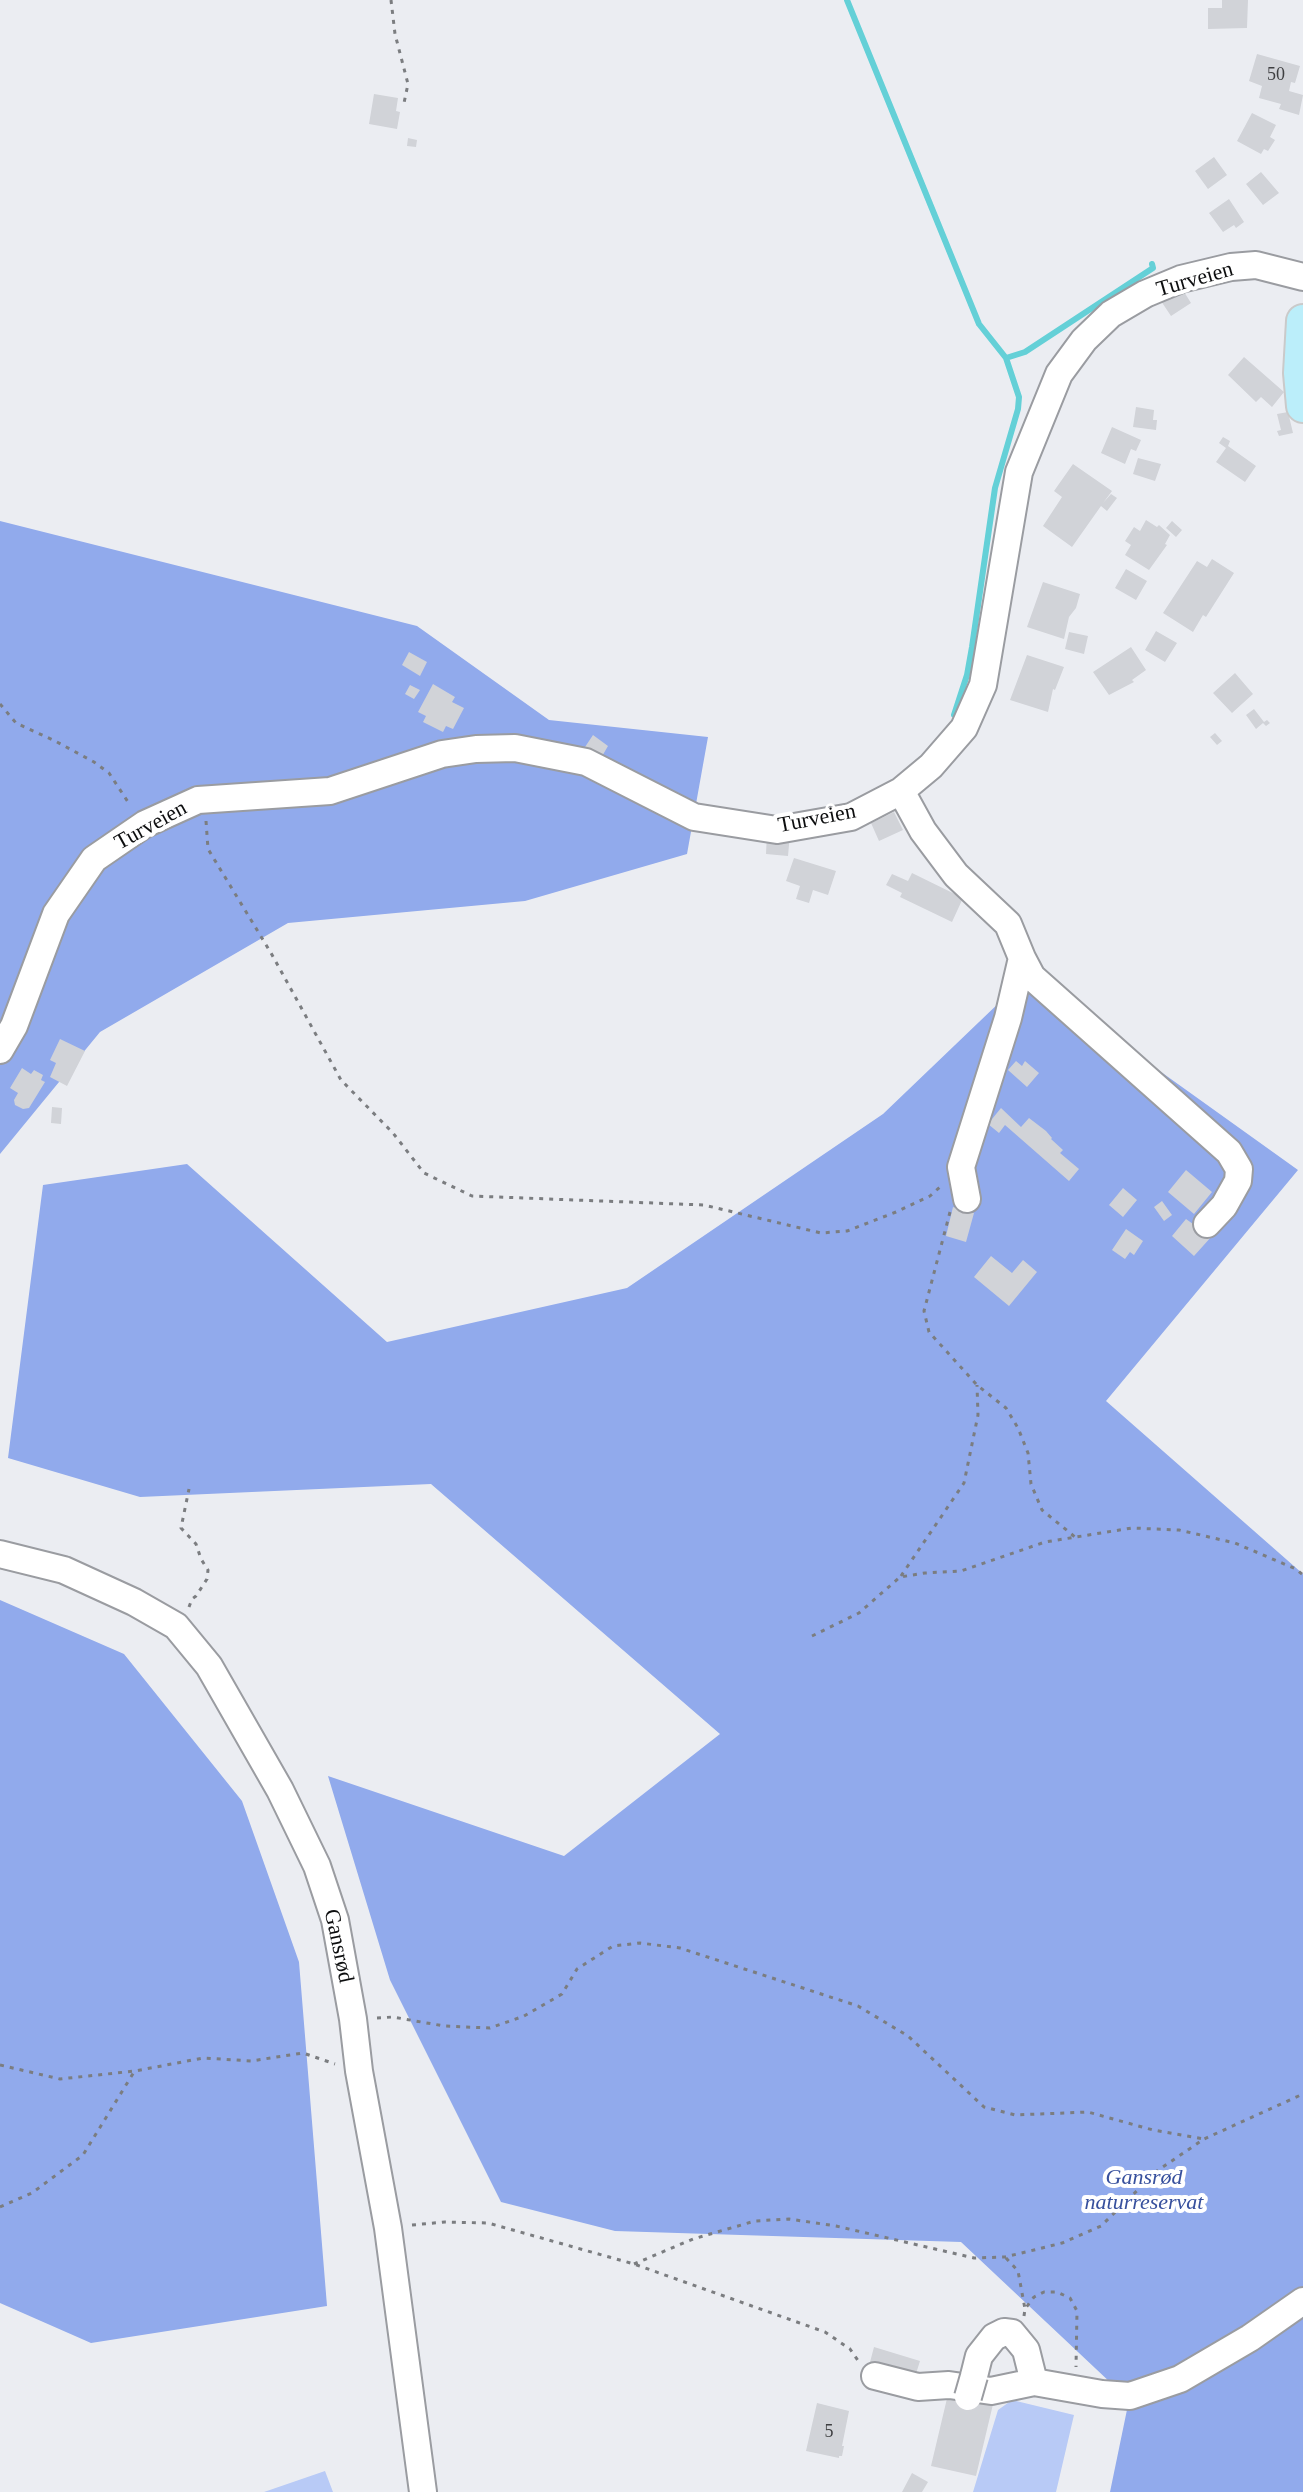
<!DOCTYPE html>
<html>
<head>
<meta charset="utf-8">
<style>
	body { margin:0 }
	canvas { display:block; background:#ebedf2 }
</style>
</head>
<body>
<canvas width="1303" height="2492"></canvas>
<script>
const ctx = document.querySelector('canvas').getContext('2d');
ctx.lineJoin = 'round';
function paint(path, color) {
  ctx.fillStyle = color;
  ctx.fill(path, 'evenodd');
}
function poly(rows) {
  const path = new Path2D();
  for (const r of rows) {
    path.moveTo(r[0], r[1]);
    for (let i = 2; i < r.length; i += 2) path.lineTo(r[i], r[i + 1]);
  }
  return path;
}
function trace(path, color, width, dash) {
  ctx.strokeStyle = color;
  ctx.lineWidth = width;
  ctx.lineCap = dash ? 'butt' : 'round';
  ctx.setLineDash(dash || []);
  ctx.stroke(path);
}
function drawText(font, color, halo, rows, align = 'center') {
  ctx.font = font + ' "Times New Roman",serif';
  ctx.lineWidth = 8;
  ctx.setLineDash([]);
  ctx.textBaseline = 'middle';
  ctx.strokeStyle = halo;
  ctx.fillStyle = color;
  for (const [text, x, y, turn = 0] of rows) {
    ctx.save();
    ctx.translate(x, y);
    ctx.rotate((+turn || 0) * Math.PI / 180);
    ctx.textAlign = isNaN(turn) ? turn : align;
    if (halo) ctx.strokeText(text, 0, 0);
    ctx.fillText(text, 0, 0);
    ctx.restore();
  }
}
paint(poly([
	[1012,2400,1074,2415,1056,2492,973,2492,998,2410],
	[325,2471,333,2492,264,2492]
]), '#b8caf6');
paint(poly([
	[0,521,417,626,549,720,708,737,687,854,525,901,288,923,100,1032,0,1154],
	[1027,976,1298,1170,1106,1401,1303,1574,1303,2492,1110,2492,1129,2400,961,2242,615,2231,501,2202,390,1980,328,1776,564,1856,720,1734,431,1484,140,1497,8,1458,43,1185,187,1164,387,1342,627,1288,883,1114],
	[0,1600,124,1654,242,1801,299,1962,327,2306,91,2343,0,2303]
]), '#91aaec');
trace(poly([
	[847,0,979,324,1006,358,1019,397,1018,409,995,488,972,647,967,675,954,715],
	[1006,358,1025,352,1153,268,1152,264]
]), '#64d0d7', 6);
paint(poly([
	[1222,0,1248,0,1247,28,1208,29,1208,8,1222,8],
	[1257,54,1300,66,1295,83,1291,82,1289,91,1303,95,1299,115,1279,109,1281,104,1259,98,1262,86,1249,81],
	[374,94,398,98,396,111,400,112,397,129,369,124],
	[1252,113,1276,125,1270,137,1275,140,1268,151,1264,149,1261,154,1237,141],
	[408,138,417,140,416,147,407,146],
	[1214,157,1227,175,1208,189,1195,171],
	[1261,172,1279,193,1263,205,1246,184],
	[1229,199,1244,222,1236,228,1234,225,1223,232,1209,213],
	[1181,287,1191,303,1171,316,1161,301],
	[1244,357,1284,392,1272,407,1261,397,1256,402,1228,375],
	[1136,407,1154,410,1153,420,1157,420,1156,430,1133,427],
	[1288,412,1293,433,1279,436,1277,431,1281,430,1277,414],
	[1112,427,1141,440,1136,451,1131,449,1125,464,1101,453],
	[1223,437,1230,441,1228,446,1256,466,1245,482,1216,462,1226,448,1219,443],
	[1138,458,1161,464,1155,481,1133,474],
	[1073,464,1112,491,1103,503,1111,494,1117,498,1107,511,1101,506,1072,547,1043,526,1062,497,1054,491],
	[1146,520,1157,527,1159,525,1170,535,1165,544,1167,545,1149,570,1125,555,1131,545,1125,541,1134,527,1140,531],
	[1172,521,1182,530,1176,537,1166,528],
	[1212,559,1234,573,1206,617,1203,615,1193,632,1163,613,1197,561,1207,567],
	[1126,569,1147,581,1136,600,1115,588],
	[1043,582,1080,594,1076,608,1069,617,1064,639,1027,627],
	[1156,631,1177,643,1165,662,1145,650],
	[1069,632,1088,636,1084,654,1065,649],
	[1131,647,1146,670,1132,680,1134,682,1109,695,1093,672],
	[409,652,427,662,420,676,402,665],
	[1027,655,1064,667,1055,690,1053,689,1048,712,1010,700],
	[1235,673,1253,694,1232,713,1213,693],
	[433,684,455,697,452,702,464,708,453,729,446,726,443,732,423,722,426,716,418,712],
	[410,685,420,690,414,699,405,694],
	[1254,709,1264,722,1267,720,1270,723,1266,726,1263,723,1256,729,1246,715],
	[1215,733,1222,741,1217,745,1210,737],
	[593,735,608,746,601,758,585,747],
	[894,812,903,830,879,841,871,823],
	[767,833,790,834,788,856,766,854],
	[794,858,836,871,828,895,813,890,809,903,796,899,800,886,786,881],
	[912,873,963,898,952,922,900,897,902,893,886,885,892,874,908,881],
	[60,1039,85,1051,67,1086,50,1077,56,1063,50,1060],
	[1016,1061,1022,1066,1025,1061,1039,1073,1027,1087,1008,1070],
	[22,1068,31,1074,34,1070,43,1075,41,1080,45,1082,29,1108,23,1109,15,1105,14,1100,18,1093,10,1088],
	[52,1107,62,1108,61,1124,51,1123],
	[1001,1108,1021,1127,1029,1118,1046,1131,1052,1138,1051,1139,1063,1150,1060,1153,1079,1169,1069,1181,1005,1125,999,1133,988,1124],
	[1186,1170,1212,1192,1194,1214,1168,1192],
	[1123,1188,1137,1200,1123,1217,1109,1205],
	[1162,1201,1172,1215,1164,1221,1154,1207],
	[953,1207,974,1213,966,1242,946,1236],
	[1186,1219,1193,1224,1195,1222,1212,1236,1194,1256,1172,1236],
	[1126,1229,1143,1241,1134,1255,1130,1252,1125,1259,1112,1250],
	[991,1256,1012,1273,1023,1260,1037,1272,1009,1306,974,1277],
	[874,2347,920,2361,914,2380,869,2366],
	[949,2390,994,2400,976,2476,931,2466],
	[817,2403,849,2411,842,2446,844,2446,842,2456,839,2456,839,2458,806,2451],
	[912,2473,928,2482,922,2492,902,2492]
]), '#d1d3d8');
const minor = poly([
	[901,791,923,831,956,875,1008,924,1022,958,1008,1018,961,1167,967,1199],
	[1022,958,1032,977,1229,1152,1239,1169,1238,1181,1224,1206,1207,1224],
	[0,1050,14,1026,56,914,94,859,145,824,198,800,330,791,442,754,476,749,515,748,586,762,694,817,777,830,851,817,901,791,931,766,964,728,983,685,1019,472,1059,374,1084,340,1111,314,1145,294,1181,279,1231,267,1256,265,1303,277],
	[0,1554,64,1570,134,1602,176,1626,209,1666,280,1790,317,1866,335,1920,353,2019,359,2071,388,2228,423,2492],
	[875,2376,918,2387,949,2385,991,2391,1034,2382,1102,2394,1130,2396,1180,2379,1250,2338,1303,2301],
	[974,2376,979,2356,994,2337,1004,2332,1012,2333,1026,2350,1034,2382]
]);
const major = poly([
	[1303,321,1300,373,1303,406]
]);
trace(minor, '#9a9ca1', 30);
trace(major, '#cacaca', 36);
trace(poly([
	[391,0,395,34,408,84,404,103],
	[0,704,16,723,55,741,94,762,109,773,130,805],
	[206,821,208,849,271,953,341,1080,393,1133,424,1173,472,1196,704,1205,821,1233,847,1231,896,1212,930,1196,941,1186],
	[950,1212,924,1311,929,1332,977,1385,1006,1408,1018,1428,1028,1453,1031,1484,1042,1510,1075,1537],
	[901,1576,964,1483,978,1415,977,1385],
	[189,1607,192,1599,196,1596,207,1579,208,1570,201,1559,196,1544,181,1528,189,1489],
	[812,1636,859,1613,900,1577,925,1573,961,1571,1045,1542,1132,1528,1179,1530,1235,1543,1296,1569,1303,1575],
	[377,2018,393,2017,444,2026,490,2028,524,2016,562,1994,577,1969,613,1946,640,1943,680,1948,858,2006,908,2036,984,2107,1015,2115,1088,2112,1153,2130,1204,2139],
	[0,2065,60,2079,135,2071,203,2058,251,2061,303,2053,335,2064],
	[0,2207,32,2193,83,2155,134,2072],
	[412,2225,445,2222,488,2223,634,2264,825,2332,850,2349,859,2362],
	[1006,2258,1018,2271,1025,2309],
	[634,2264,693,2239,755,2221,789,2219,836,2226,974,2258,1005,2257,1034,2250,1062,2243,1101,2226,1157,2171,1204,2139,1303,2094],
	[1024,2316,1025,2309,1034,2297,1044,2292,1057,2292,1070,2298,1077,2311,1076,2367]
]), '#7b7d80', 3, [4, 6]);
trace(minor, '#fff', 26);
trace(major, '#bbeefa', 32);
const minorBridge = poly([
	[968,2397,974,2376]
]);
trace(minorBridge, '#9a9ca1', 30, []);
trace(minorBridge, '#fff', 26);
drawText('18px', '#3e3f41', null, [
	["50",1276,75],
	["5",829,2432]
]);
drawText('22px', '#0d0e0f', '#fff', [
	["Turveien",1195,280,-16],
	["Turveien",817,819,-11],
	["Turveien",151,826,-29],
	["Gansrød",338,1946,78]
]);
drawText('italic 22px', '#37509d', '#fff', [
	["Gansrød",1144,2178],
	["naturreservat",1144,2203]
]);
</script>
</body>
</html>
